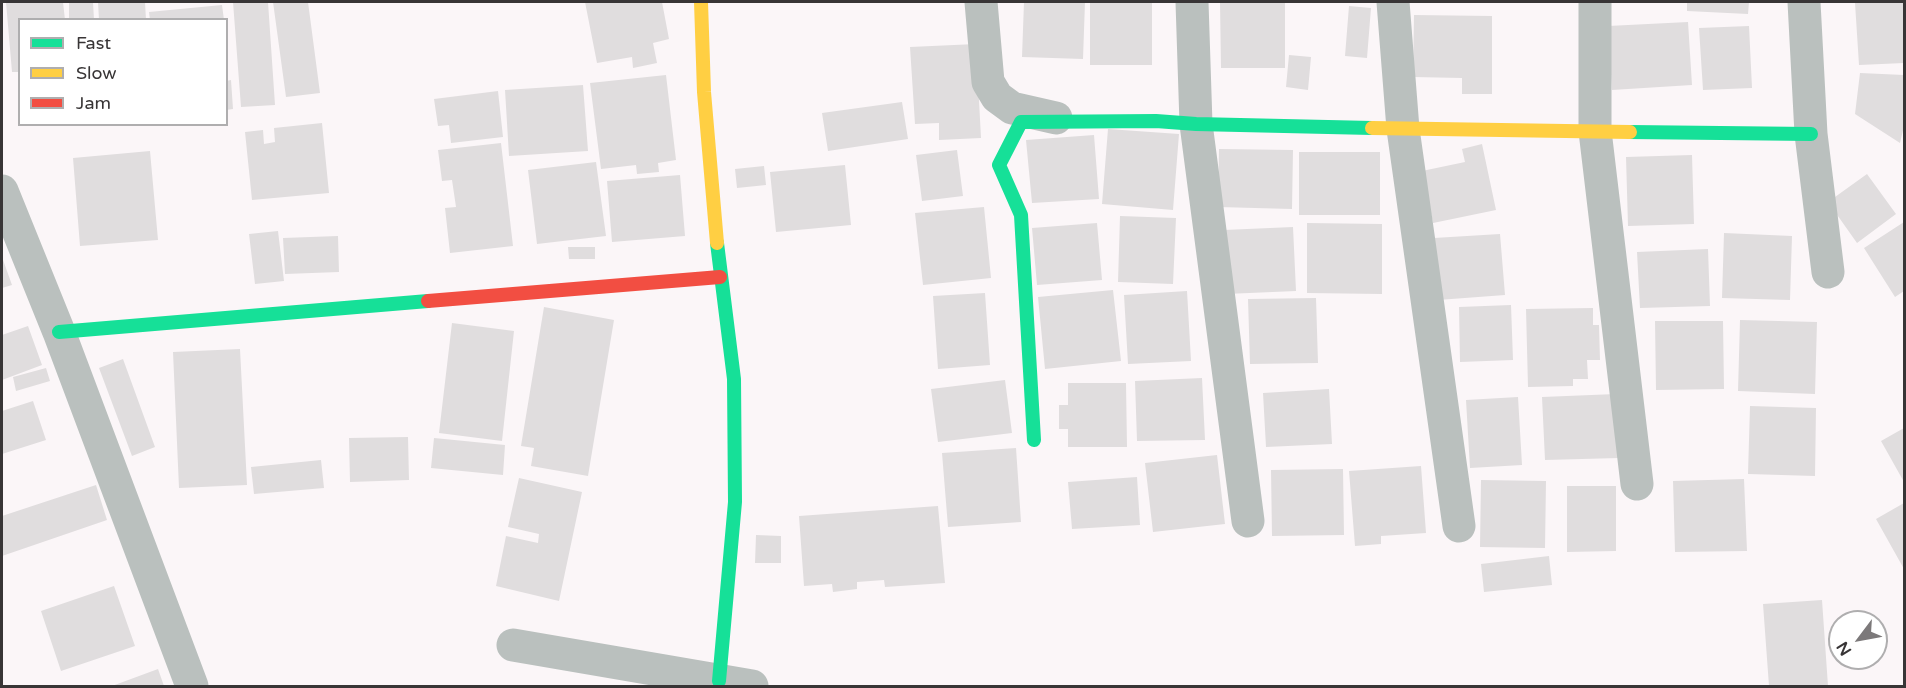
<!DOCTYPE html>
<html>
<head>
<meta charset="utf-8">
<style>
	body { margin:0 }
	#map { position:relative; width:1906px; height:688px; overflow:hidden; background:#fbf6f8; font-family:"Varela Round",sans-serif }
	canvas { display:block }
	.frame { position:absolute; inset:0; border:3px solid #383536; pointer-events:none }
	.legend { position:absolute; left:18px; top:18px; width:210px; height:108px; box-sizing:border-box; background:#fff; border:2px solid #afaeaf; margin:0; padding:8px 10px; list-style:none; font-size:18px; color:#383536 }
	.legend li { display:flex; align-items:center; gap:12px; height:30px }
	.legend b { width:30px; border:2px solid #afaeaf }
	.north { position:absolute; left:1828px; top:610px; width:60px; height:60px; box-sizing:border-box; background:#fff; border:2px solid #afaeaf; border-radius:50%; rotate:238deg; font-size:16px; font-weight:700; line-height:24px; text-align:center; color:#383536 }
	.north::after { content:''; display:block; margin:auto; width:21px; height:27px; background:#7c797a; clip-path:polygon(50% 0,100% 100%,50% 72%,0 100%) }
</style>
</head>
<body>
<div id="map">
<canvas width="1906" height="688"></canvas>
<div class="frame"></div>
<ul class="legend">
<li><b style="height:8px;background:#16e098"></b>Fast</li>
<li><b style="height:8px;background:#ffcf43"></b>Slow</li>
<li><b style="height:8px;background:#f24e42"></b>Jam</li>
</ul>
<div class="north">N</div>
</div>
<script>
const ctx = document.querySelector('canvas').getContext('2d');
ctx.lineJoin = 'round';
function paint(path, color) {
  ctx.fillStyle = color;
  ctx.fill(path, 'evenodd');
}
function poly(rows) {
  const path = new Path2D();
  for (const r of rows) {
    path.moveTo(r[0], r[1]);
    for (let i = 2; i < r.length; i += 2) path.lineTo(r[i], r[i + 1]);
  }
  return path;
}
function trace(path, color, width, dash) {
  ctx.strokeStyle = color;
  ctx.lineWidth = width;
  ctx.lineCap = dash ? 'butt' : 'round';
  ctx.setLineDash(dash || []);
  ctx.stroke(path);
}
paint(poly([
	[6,2,63,2,65,20,20,20,20,72,12,72],
	[69,2,93,2,94,20,69,20],
	[98,2,145,2,146,20,99,20],
	[233,2,268,2,275,105,241,107],
	[273,2,308,2,320,93,286,97],
	[585,2,662,2,669,39,653,43,657,63,633,68,632,57,597,63],
	[1024,2,1085,2,1083,59,1022,57],
	[1090,2,1152,2,1152,65,1090,65],
	[1220,2,1285,2,1285,68,1221,68],
	[1687,2,1749,2,1748,14,1687,11],
	[1886,2,1904,2,1904,63,1859,65,1855,3],
	[222,5,224,20,150,20,149,12],
	[1349,6,1371,8,1367,58,1345,56],
	[1414,15,1492,16,1492,94,1462,94,1462,78,1413,77],
	[1688,22,1692,85,1612,90,1608,26],
	[1749,26,1752,88,1703,90,1699,28],
	[976,44,981,138,939,140,939,123,915,124,910,47],
	[1289,55,1311,57,1308,90,1286,87],
	[1860,73,1904,75,1904,126,1900,143,1855,114],
	[666,75,676,160,658,163,659,172,637,174,636,165,601,169,590,83],
	[231,80,233,109,226,110,226,81],
	[583,85,588,151,509,156,505,90],
	[498,91,503,137,451,143,449,125,438,126,434,99],
	[902,102,908,139,828,151,822,113],
	[322,123,329,193,252,200,245,132,263,130,264,144,275,142,274,128],
	[1108,129,1179,134,1173,210,1102,204],
	[1094,135,1099,199,1032,203,1026,140],
	[501,143,513,246,450,253,445,208,456,207,452,180,442,181,438,150],
	[1482,144,1496,210,1433,223,1422,171,1465,162,1462,149],
	[1219,149,1293,150,1292,209,1218,207],
	[957,150,963,196,922,201,916,155],
	[150,151,158,240,80,246,73,158],
	[1299,152,1380,152,1380,215,1299,215],
	[1692,155,1694,224,1628,226,1626,157],
	[596,162,606,236,537,244,528,170],
	[845,165,851,225,776,232,770,172],
	[764,166,766,185,737,188,735,169],
	[1867,174,1896,214,1857,243,1828,202],
	[680,175,685,236,612,242,607,181],
	[984,207,991,278,923,285,915,213],
	[1120,216,1176,218,1173,284,1118,282],
	[1904,222,1904,291,1895,297,1864,248],
	[1097,223,1102,280,1037,285,1032,228],
	[1307,223,1382,224,1382,294,1307,293],
	[1293,227,1296,291,1226,294,1224,230],
	[278,231,284,281,255,284,249,234],
	[1724,233,1792,236,1790,300,1722,298],
	[1500,234,1505,295,1438,300,1434,238],
	[338,236,339,272,285,274,283,238],
	[568,247,595,247,595,259,569,259],
	[1708,249,1710,306,1640,308,1637,252],
	[2,257,12,285,2,288],
	[1113,290,1121,361,1045,369,1038,297],
	[1187,291,1191,361,1128,364,1124,295],
	[985,293,990,365,938,369,933,296],
	[1316,298,1318,363,1250,364,1248,299],
	[1511,305,1513,360,1460,362,1459,307],
	[544,307,614,320,588,476,531,466,534,448,521,446],
	[1593,308,1593,325,1599,325,1600,360,1587,360,1588,379,1573,379,1573,386,1528,387,1526,309],
	[1740,320,1817,322,1815,394,1738,391],
	[1655,321,1723,321,1724,389,1656,390],
	[452,323,514,331,502,441,439,433],
	[28,326,42,365,2,380,2,335],
	[240,349,247,485,179,488,173,352],
	[123,359,155,447,132,456,99,368],
	[46,368,50,381,16,391,13,377],
	[1202,378,1205,440,1137,441,1135,381],
	[1005,380,1012,433,938,442,931,389],
	[1068,383,1126,383,1127,447,1068,447,1068,429,1059,429,1059,405,1068,405],
	[1329,389,1332,444,1266,447,1263,393],
	[1616,394,1619,458,1545,460,1542,397],
	[1518,397,1522,465,1470,468,1466,400],
	[33,401,46,440,2,454,2,411],
	[1750,406,1816,408,1815,476,1748,474],
	[1904,428,1904,482,1881,441],
	[408,437,409,480,350,482,349,438],
	[434,438,505,445,503,475,431,468],
	[1016,448,1021,522,948,527,942,453],
	[1217,455,1225,524,1153,532,1145,463],
	[321,460,324,488,254,494,251,467],
	[1421,466,1426,533,1381,536,1381,544,1355,546,1349,471],
	[1343,469,1344,535,1272,536,1271,470],
	[1137,477,1140,525,1072,529,1068,482],
	[519,478,582,492,559,601,496,586,506,536,538,543,539,534,508,527],
	[1744,479,1747,551,1675,552,1673,481],
	[1481,480,1546,481,1545,548,1480,547],
	[96,485,107,520,2,556,2,516],
	[1567,486,1616,486,1616,551,1567,552],
	[1904,503,1904,569,1876,519],
	[938,506,945,583,885,587,884,580,857,582,857,589,833,592,832,584,804,586,799,516],
	[756,535,781,536,781,563,755,563],
	[1549,556,1552,585,1484,592,1481,564],
	[114,586,135,646,61,671,41,611],
	[1822,600,1828,686,1769,686,1763,604],
	[158,669,164,686,112,686]
]), '#e0ddde');
trace(poly([
	[981,2,988,82,997,97,1012,108,1056,118],
	[1192,2,1196,124,1248,521],
	[1393,2,1403,129,1459,526],
	[1595,2,1595,131,1637,484],
	[1804,2,1811,134,1828,272],
	[2,191,59,332,192,686],
	[513,645,752,686]
]), '#bac0be', 33);
trace(poly([
	[1630,132,1811,134],
	[717,243,734,379,735,502,719,681],
	[59,332,428,301],
	[1034,440,1021,215,999,165,1021,122,1156,121,1196,124,1372,128]
]), '#16e098', 14);
trace(poly([
	[701,2,704,92,717,243],
	[1372,128,1630,132]
]), '#ffcf43', 14);
trace(poly([
	[428,301,720,277]
]), '#f24e42', 14);
</script>
</body>
</html>
